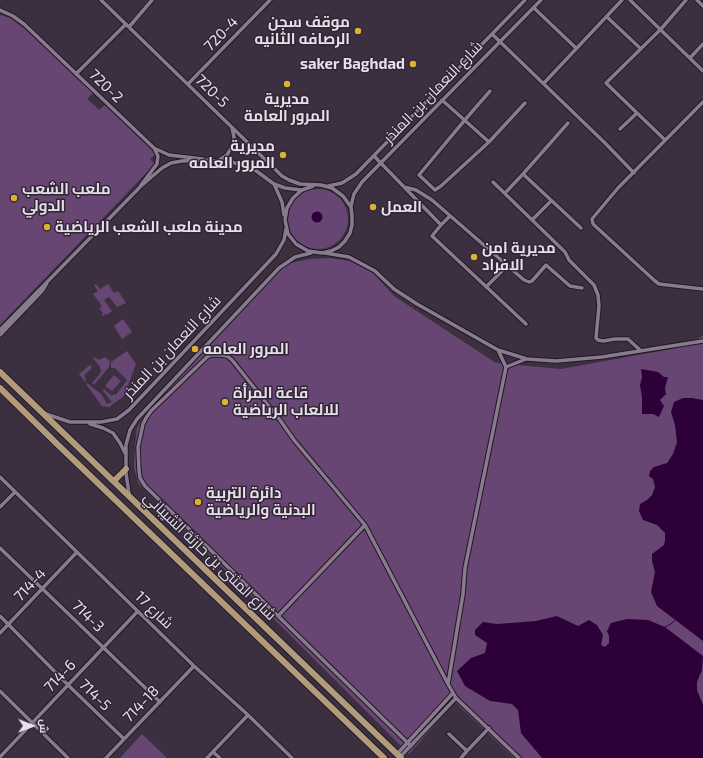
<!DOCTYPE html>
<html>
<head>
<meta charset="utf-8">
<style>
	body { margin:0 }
	#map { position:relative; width:703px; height:758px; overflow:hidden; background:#3c3040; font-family:"Exo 2",Cairo,sans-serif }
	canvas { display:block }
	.north { position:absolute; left:12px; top:706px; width:40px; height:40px; -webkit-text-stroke:3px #312635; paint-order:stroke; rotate:91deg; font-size:11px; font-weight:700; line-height:16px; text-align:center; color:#e7dfea }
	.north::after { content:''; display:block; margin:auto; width:14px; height:18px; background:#e7dfea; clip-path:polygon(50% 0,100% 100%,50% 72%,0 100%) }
</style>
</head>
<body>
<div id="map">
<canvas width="703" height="758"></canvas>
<div class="north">ش</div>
</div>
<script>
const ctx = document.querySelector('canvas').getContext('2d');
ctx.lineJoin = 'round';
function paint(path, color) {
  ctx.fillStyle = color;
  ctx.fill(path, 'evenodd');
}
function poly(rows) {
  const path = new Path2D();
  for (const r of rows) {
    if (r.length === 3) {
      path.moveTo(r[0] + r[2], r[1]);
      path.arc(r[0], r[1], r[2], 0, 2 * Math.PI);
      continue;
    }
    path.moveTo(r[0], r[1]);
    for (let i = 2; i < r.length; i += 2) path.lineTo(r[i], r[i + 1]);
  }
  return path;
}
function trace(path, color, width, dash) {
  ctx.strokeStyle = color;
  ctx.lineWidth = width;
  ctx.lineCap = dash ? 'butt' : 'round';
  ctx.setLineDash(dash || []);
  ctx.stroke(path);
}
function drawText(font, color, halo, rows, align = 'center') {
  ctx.font = font + ' "Exo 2",Cairo,sans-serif';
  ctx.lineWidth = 3;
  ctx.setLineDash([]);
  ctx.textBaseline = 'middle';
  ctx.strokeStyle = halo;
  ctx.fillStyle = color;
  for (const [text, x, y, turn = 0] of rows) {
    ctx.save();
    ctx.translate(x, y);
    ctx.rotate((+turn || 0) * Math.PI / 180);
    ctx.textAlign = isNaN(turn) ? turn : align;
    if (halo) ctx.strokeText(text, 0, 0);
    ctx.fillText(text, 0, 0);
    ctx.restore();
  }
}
paint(poly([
	[0,15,10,18,25,29,93,93,87,99,95,106,99,110,105,105,156,154,150,159,155,164,0,325],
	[318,219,30],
	[330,258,350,261,373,273,394,296,496,363,561,369,677,348,703,336,703,758,514,758,455,702,409,754,138,483,134,467,135,446,137,428,146,412,286,264,310,259],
	[96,284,100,289,108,284,114,293,118,291,126,303,117,307,109,297,104,300,112,311,106,315,105,314,103,316,102,314,103,313,99,308,102,306,93,294,98,291,94,285],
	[123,319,132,332,122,339,114,326],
	[127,351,136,364,124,396,109,407,102,406,86,384,87,383,101,394,107,404,112,402,103,391,104,389,112,396,114,394,116,395,127,380,115,368,111,368,111,362],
	[94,357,99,360,105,357,110,361,109,367,94,385,92,383,99,375,101,371,100,367,93,358],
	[88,361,92,368,84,375,86,381,85,382,79,374,90,365],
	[114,375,121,381,112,391,105,386],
	[142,734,167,758,120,758]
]), '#684673');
paint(poly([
	[317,217,5.5],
	[641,369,658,372,664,377,668,377,665,388,666,394,660,400,664,406,659,417,653,414,642,414,642,397,640,385,642,377],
	[683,398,692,398,703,400,703,641,657,606,651,592,655,572,652,561,652,554,664,545,665,540,665,533,657,525,643,520,639,511,640,504,647,500,652,495,655,487,653,479,649,476,650,471,654,467,667,463,673,454,677,442,675,425,671,412,674,402],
	[557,616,578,626,589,620,597,625,603,635,601,645,605,647,609,643,609,636,607,631,611,623,627,619,648,620,665,627,703,656,702,670,697,682,697,690,703,705,703,758,542,758,521,733,518,710,512,704,490,701,465,686,457,671,471,658,485,653,487,643,475,635,475,630,483,622,497,624,536,621]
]), '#2d003a');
trace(poly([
	[665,627,671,624,675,620]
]), '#2d003a', 1);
const street = poly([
	[101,0,282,176,289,180,300,184,321,185,332,188,343,196,351,207,352,216,352,225,350,233,345,241,339,247,331,251,322,253,308,251,296,244,288,234,285,220,287,208,293,198,302,190,313,186],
	[630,0,703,71],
	[697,0,703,6],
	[534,8,576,48],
	[0,10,13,16,24,24,154,148,169,155,203,159],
	[607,17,641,49],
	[129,27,152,0],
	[492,34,605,143,634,173],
	[690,58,703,44],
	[76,74,126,24],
	[544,83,622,0],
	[188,84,270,0],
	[490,91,464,121,419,175,435,190,441,186,489,142,525,103],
	[442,100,489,142],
	[703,102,618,188,592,219,593,224,655,281,659,284,703,289],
	[568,123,523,174,581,228],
	[620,129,637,113],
	[665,140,606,83,661,29,686,0],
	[374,156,441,225,432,236,526,324],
	[219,160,227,155,232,146,234,137,232,128],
	[493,182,565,252,569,260,594,285,598,295,599,306,596,338,598,340,603,341,615,339,628,339,640,350],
	[274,184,282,202,284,215],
	[141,185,157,164,158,156,155,150],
	[328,186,342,183,356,174,525,0],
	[404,187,416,190,432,200,524,280,529,282,532,281,546,265,570,286,582,288],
	[507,191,523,174],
	[351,206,354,194,362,182,541,0],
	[532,220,551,201],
	[441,225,450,216],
	[325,253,349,257,375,271,394,289,417,304,498,350,527,359,556,361,602,357,703,341],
	[486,287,507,266],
	[0,330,141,186,162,168,171,163,182,161,204,160,232,162,255,170,274,184,285,188,301,190],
	[0,335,43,290,47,283],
	[498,350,506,367,465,568,463,594,448,684,456,698,519,758],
	[506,367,526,359],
	[46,414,70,422,101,422,117,419,129,410,276,254,284,240,286,229],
	[90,424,103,428,113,433,120,443,125,453],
	[0,477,194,666,248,715,292,758],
	[129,494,126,473,126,445,130,430,137,419,279,268,295,257,311,253],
	[0,507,15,492],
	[0,548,160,702],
	[0,616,68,685,124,739],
	[278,616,365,525],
	[0,633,77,552],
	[0,691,68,758],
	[449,734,467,751,461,758],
	[411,746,145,486,140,478,139,470,138,447,143,424,146,418,151,411,207,357,211,355,221,355,227,356,232,360,280,420,294,440,365,525,448,684],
	[467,751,489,728],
	[213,752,220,758],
	[397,754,453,693],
	[0,757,138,611],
	[400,757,456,698],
	[106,758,194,666],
	[207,758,248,715]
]);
const primary = poly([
	[0,372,401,758],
	[0,388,55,442,384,758],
	[114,481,126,469]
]);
trace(street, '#221726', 5.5);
trace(primary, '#221726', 8);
trace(street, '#897b8e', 3.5);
trace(primary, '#b19b7a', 6);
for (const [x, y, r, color] of [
	[358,31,4,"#dcb233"],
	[413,64,4,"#dcb233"],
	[287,84,4,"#dcb233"],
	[283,155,4,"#dcb233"],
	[14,198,4,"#dcb233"],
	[373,207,4,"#dcb233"],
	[47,227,4,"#dcb233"],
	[474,257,4,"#dcb233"],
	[195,349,4,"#dcb233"],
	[225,402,4,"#dcb233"],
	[198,502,4,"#dcb233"]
]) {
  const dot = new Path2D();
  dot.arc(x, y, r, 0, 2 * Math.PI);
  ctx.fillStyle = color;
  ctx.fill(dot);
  trace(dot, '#312635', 1.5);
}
drawText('bold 15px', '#e7dfea', '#312635', [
	["موقف سجن",350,22,"right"],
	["الرصافه الثانيه",350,39,"right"],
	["saker Baghdad",405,64,"right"],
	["مديرية",287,99,"center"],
	["المرور العامة",287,116,"center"],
	["مديرية",275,146,"right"],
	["المرور العامه",275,163,"right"],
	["ملعب الشعب",22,189],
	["الدولي",22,206],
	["العمل",381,207],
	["مدينة ملعب الشعب الرياضية",55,227],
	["مديرية امن",482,248],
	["الافراد",482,265],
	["المرور العامه",203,349],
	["قاعة المرأة",233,393],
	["للالعاب الرياضية",233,410],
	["دائرة التربية",206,493],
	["البدنية والرياضية",206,510]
], 'left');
drawText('15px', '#e7dfea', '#312635', [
	["720-4",221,34,-46],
	["720-2",106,86,44],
	["720-5",212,91,44],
	["شارع النعمان بن المنذر",433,92,-46],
	["شارع النعمان بن المنذر",172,347,-47],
	["شارع المثنى بن حارثة الشيباني",210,556,44],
	["714-4",30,585,-47],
	["شارع 17",154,610,44],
	["714-3",88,616,44],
	["714-6",60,676,-47],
	["714-5",95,695,44],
	["714-18",141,704,-46]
]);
</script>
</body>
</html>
